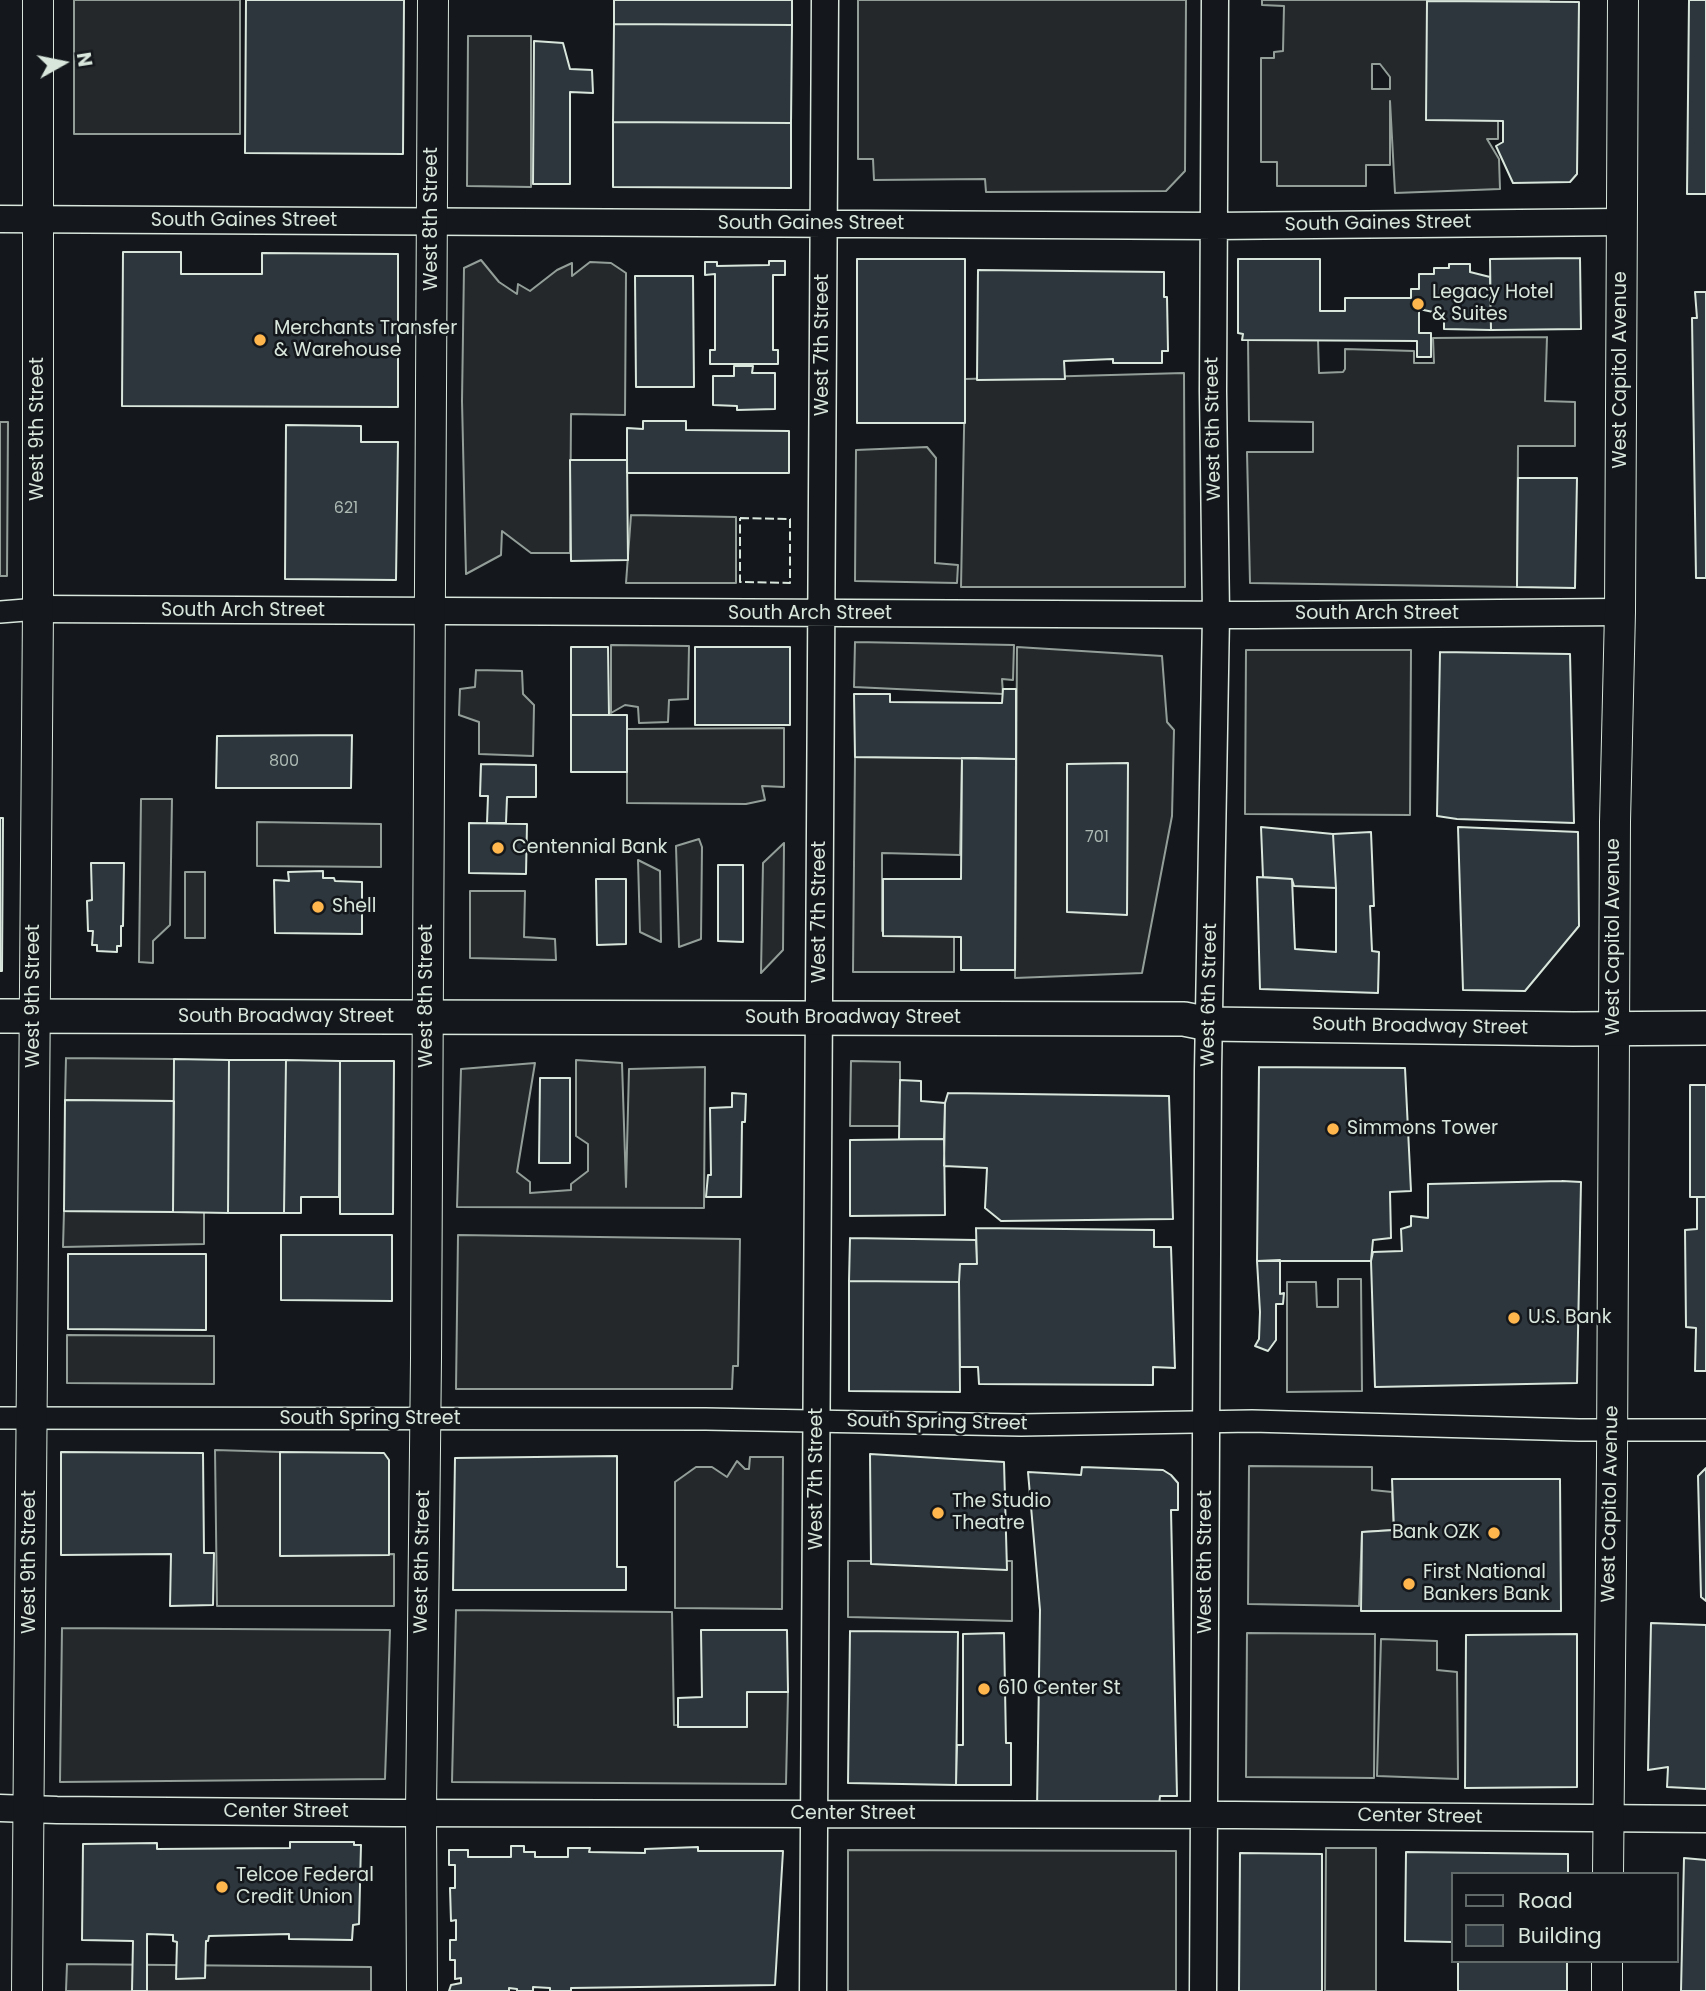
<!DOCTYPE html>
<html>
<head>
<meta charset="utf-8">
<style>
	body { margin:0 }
	#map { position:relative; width:1706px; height:1991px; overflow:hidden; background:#14181c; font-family:Poppins,sans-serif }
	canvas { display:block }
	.legend { position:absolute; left:1451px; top:1872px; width:228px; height:91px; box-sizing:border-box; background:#14181c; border:2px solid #626a69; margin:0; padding:9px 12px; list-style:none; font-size:21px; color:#d8e6dc }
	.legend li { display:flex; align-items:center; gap:14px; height:35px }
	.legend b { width:35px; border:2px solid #626a69 }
	.north { position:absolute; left:28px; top:28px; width:70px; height:70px; -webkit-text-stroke:5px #14181c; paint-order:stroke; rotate:81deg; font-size:19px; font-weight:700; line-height:28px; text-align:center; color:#d8e6dc }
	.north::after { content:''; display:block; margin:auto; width:24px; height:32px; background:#d8e6dc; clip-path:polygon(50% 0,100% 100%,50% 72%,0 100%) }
</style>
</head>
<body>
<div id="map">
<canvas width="1706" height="1991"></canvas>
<ul class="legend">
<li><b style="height:9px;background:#14181c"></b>Road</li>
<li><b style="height:19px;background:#2c363c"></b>Building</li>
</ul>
<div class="north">N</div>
</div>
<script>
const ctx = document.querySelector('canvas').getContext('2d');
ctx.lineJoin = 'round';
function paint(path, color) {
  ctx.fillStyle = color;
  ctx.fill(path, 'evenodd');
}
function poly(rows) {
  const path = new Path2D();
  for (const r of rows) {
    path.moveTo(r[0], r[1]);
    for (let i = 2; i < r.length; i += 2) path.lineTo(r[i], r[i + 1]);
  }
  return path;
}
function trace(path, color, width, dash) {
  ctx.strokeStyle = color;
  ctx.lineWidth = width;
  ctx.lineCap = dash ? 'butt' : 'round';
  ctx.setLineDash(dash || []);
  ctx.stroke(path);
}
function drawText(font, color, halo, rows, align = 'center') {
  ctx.font = font + ' Poppins,sans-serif';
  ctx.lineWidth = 5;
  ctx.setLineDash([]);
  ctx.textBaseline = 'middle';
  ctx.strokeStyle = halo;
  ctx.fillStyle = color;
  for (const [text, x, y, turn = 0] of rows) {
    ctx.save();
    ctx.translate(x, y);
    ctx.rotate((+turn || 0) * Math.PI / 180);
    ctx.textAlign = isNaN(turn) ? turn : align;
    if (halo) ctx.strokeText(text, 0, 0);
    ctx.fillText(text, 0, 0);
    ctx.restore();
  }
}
const parking = poly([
	[74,0,240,0,240,134,74,134,74,0],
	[858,0,1186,0,1185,171,1166,191,986,192,985,179,874,180,873,159,858,159,858,0],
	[1262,0,1549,0,1498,120,1498,139,1487,139,1499,159,1500,189,1395,193,1390,101,1390,165,1366,165,1366,186,1277,186,1277,162,1261,162,1261,58,1274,58,1274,52,1283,51,1284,6,1262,5,1262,0],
	[1372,64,1380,64,1390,77,1390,89,1372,89,1372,64],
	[468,36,531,36,531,187,467,186,468,36],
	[481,260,499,282,517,294,518,284,530,291,557,270,572,263,572,276,590,262,611,263,626,273,625,415,571,414,570,553,531,553,502,531,501,555,466,574,462,401,464,268,481,260],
	[1547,337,1545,401,1575,402,1575,446,1518,446,1517,587,1250,583,1247,452,1313,452,1313,422,1249,421,1248,340,1318,340,1319,373,1343,372,1345,369,1345,349,1414,351,1414,363,1434,363,1433,338,1547,337],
	[1184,373,1185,587,961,587,965,379,1184,373],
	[0,422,8,422,7,576,0,576,0,422],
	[927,447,936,458,935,563,958,565,957,583,855,581,856,450,927,447],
	[631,515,736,517,736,583,626,583,631,515],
	[855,642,1014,645,1013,680,1002,679,1003,694,854,687,855,642],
	[611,645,689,646,688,699,669,700,668,722,639,723,638,707,625,705,611,713,611,645],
	[1017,647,1162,656,1167,722,1174,730,1172,816,1142,973,1015,978,1017,647],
	[1246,650,1411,650,1410,815,1245,814,1246,650],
	[476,670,522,671,523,694,534,705,533,756,479,754,479,722,459,715,460,689,475,687,476,670],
	[784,728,784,787,762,786,765,800,746,804,627,803,627,729,784,728],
	[855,757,962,758,960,855,882,853,882,931,954,932,954,972,853,972,855,757],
	[141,799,172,799,170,925,153,941,153,963,139,962,141,799],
	[257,822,381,824,381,867,257,866,257,822],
	[699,839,702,847,701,939,679,947,676,846,699,839],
	[784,843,783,950,761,973,763,863,784,843],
	[638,860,660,871,661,942,640,932,638,860],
	[185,872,205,872,205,938,185,938,185,872],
	[470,891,525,891,524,937,555,939,556,960,470,958,470,891],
	[66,1058,174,1059,174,1101,65,1100,66,1058],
	[576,1060,622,1063,626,1187,629,1069,705,1067,704,1208,457,1207,461,1069,535,1063,517,1172,530,1182,530,1193,571,1190,571,1184,588,1171,588,1144,576,1136,576,1060],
	[851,1061,900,1062,900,1126,850,1126,851,1061],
	[64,1211,204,1212,204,1244,63,1247,64,1211],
	[458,1235,740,1239,738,1366,733,1366,732,1389,456,1389,458,1235],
	[1338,1279,1361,1279,1362,1391,1287,1392,1287,1282,1316,1282,1317,1307,1338,1307,1338,1279],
	[67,1335,214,1336,214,1384,67,1383,67,1335],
	[215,1450,280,1452,280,1555,394,1554,394,1606,217,1606,215,1450],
	[750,1457,783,1457,782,1609,675,1608,675,1482,696,1467,712,1467,727,1477,737,1461,745,1469,749,1469,750,1457],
	[1249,1466,1372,1467,1372,1490,1392,1492,1394,1530,1362,1532,1359,1606,1248,1604,1249,1466],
	[848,1561,1012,1561,1012,1621,848,1617,848,1561],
	[456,1610,672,1612,674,1725,747,1727,747,1692,788,1692,786,1784,452,1782,456,1610],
	[62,1628,390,1630,385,1779,60,1782,62,1628],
	[1247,1633,1375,1634,1374,1778,1246,1777,1247,1633],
	[1381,1639,1437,1641,1437,1670,1457,1672,1458,1779,1377,1776,1381,1639],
	[1326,1848,1376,1848,1376,1991,1325,1991,1326,1848],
	[848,1850,1176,1851,1176,1991,848,1991,848,1850],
	[67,1964,371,1967,371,1991,66,1991,67,1964]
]);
paint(parking, '#24282b');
trace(parking, '#939e99', 2);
const building = poly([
	[246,0,404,0,403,154,245,153,246,0],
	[614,0,792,0,792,25,614,24,614,0],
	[1689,0,1706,0,1706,194,1687,194,1689,0],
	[1427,1,1579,2,1577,174,1570,182,1513,183,1496,146,1503,142,1503,121,1426,120,1427,1],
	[614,24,792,25,791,123,613,122,614,24],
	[534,41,563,43,570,69,592,70,593,93,570,92,570,184,533,184,534,41],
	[613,122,791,123,791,188,613,187,613,122],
	[123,252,181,252,181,274,262,274,262,253,398,254,398,407,122,406,123,252],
	[1580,258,1581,329,1491,330,1490,259,1580,258],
	[857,259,965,259,965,423,857,423,857,259],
	[1238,259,1320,259,1320,311,1345,311,1345,298,1411,298,1411,289,1419,289,1419,274,1434,274,1434,268,1449,268,1449,264,1470,264,1470,272,1490,277,1491,330,1444,329,1444,319,1433,319,1433,312,1419,309,1419,333,1431,333,1431,357,1417,357,1417,341,1242,340,1243,334,1238,333,1238,259],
	[769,261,785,261,785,275,773,275,773,350,778,350,778,364,710,364,710,350,715,350,715,274,705,275,705,262,717,262,717,266,769,265,769,261],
	[978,270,1164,272,1164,297,1167,297,1168,351,1162,351,1162,363,1113,363,1113,359,1064,361,1065,379,977,380,978,270],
	[635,276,693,276,694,387,636,387,635,276],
	[1695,292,1706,292,1706,578,1696,578,1692,318,1697,318,1695,292],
	[734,366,753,366,752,373,775,373,775,409,737,410,737,406,713,405,713,376,734,376,734,366],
	[643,421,686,421,686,430,789,431,789,473,627,473,627,428,643,429,643,421],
	[286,425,361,426,361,442,398,442,396,580,285,579,286,425],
	[570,460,627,460,628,560,571,561,570,460],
	[1518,478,1577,478,1575,588,1517,587,1518,478],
	[571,647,608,647,609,715,571,715,571,647],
	[695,647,790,647,790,725,695,725,695,647],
	[1440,652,1570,654,1574,823,1457,819,1437,816,1440,652],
	[1003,689,1016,689,1016,759,855,757,854,694,890,694,890,702,1002,703,1003,689],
	[571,715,627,715,627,772,571,772,571,715],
	[352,735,351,788,216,788,217,736,352,735],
	[962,758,1016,759,1015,970,961,970,961,937,883,936,883,879,961,879,962,758],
	[1128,763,1127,915,1067,912,1067,764,1128,763],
	[481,764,536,765,536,797,507,797,506,823,487,823,488,796,480,796,481,764],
	[0,818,3,818,2,971,0,971,0,818],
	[469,823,527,824,526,874,469,873,469,823],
	[1261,827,1333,834,1336,888,1294,886,1292,879,1263,877,1261,827],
	[1458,827,1578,832,1579,926,1525,991,1463,990,1458,827],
	[1371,832,1374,906,1370,906,1372,951,1379,952,1378,993,1260,989,1257,877,1292,879,1295,949,1336,952,1336,888,1333,834,1371,832],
	[91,863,124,863,123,926,121,926,121,946,117,946,117,952,97,951,97,945,92,945,93,931,88,931,87,901,92,900,91,863],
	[718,865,743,865,743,942,718,941,718,865],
	[323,871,323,878,334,878,335,881,362,882,362,934,275,933,274,880,289,881,288,872,323,871],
	[596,879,626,879,626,944,597,945,596,879],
	[174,1059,229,1060,228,1213,173,1212,174,1059],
	[229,1060,286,1060,284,1213,228,1213,229,1060],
	[286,1060,340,1061,339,1197,301,1197,301,1213,284,1213,286,1060],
	[340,1061,394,1061,393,1214,340,1214,340,1061],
	[1259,1067,1405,1068,1411,1191,1390,1192,1391,1238,1373,1240,1371,1261,1257,1261,1259,1067],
	[540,1078,570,1078,570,1163,539,1163,540,1078],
	[900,1080,921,1081,921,1101,945,1103,944,1139,899,1139,900,1080],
	[1690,1085,1706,1085,1706,1197,1690,1197,1690,1085],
	[732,1093,746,1094,745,1122,742,1122,741,1197,706,1197,708,1175,711,1175,710,1108,732,1107,732,1093],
	[948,1093,1169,1096,1173,1219,1001,1221,985,1208,987,1168,944,1166,945,1103,948,1093],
	[65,1100,174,1101,173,1212,64,1211,65,1100],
	[944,1139,945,1215,850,1216,850,1140,944,1139],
	[1562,1181,1581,1182,1577,1383,1375,1387,1371,1261,1373,1252,1402,1251,1401,1229,1411,1226,1411,1216,1428,1218,1428,1184,1562,1181],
	[1697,1197,1706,1197,1706,1371,1695,1371,1696,1328,1686,1327,1685,1230,1697,1229,1697,1197],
	[976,1228,1154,1230,1154,1247,1171,1247,1175,1368,1153,1367,1153,1385,979,1384,978,1367,960,1367,959,1282,960,1264,977,1264,976,1228],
	[281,1235,392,1235,392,1301,281,1300,281,1235],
	[850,1238,976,1240,977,1264,960,1264,959,1282,849,1281,850,1238],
	[68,1254,206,1254,206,1330,68,1329,68,1254],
	[1280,1260,1280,1294,1284,1293,1283,1304,1276,1304,1276,1340,1268,1351,1255,1346,1259,1339,1260,1312,1257,1261,1280,1260],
	[849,1281,959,1282,960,1392,849,1391,849,1281],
	[61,1452,203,1453,204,1553,214,1553,213,1605,170,1606,171,1554,61,1555,61,1452],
	[280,1452,384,1453,389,1460,389,1555,280,1556,280,1452],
	[870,1454,1004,1462,1007,1570,871,1564,870,1454],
	[617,1456,617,1567,626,1567,626,1590,453,1590,455,1458,617,1456],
	[1082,1467,1163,1470,1171,1475,1178,1483,1178,1510,1171,1510,1177,1796,1160,1796,1159,1805,1037,1809,1040,1610,1028,1472,1081,1475,1082,1467],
	[1706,1468,1706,1601,1701,1597,1698,1476,1706,1468],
	[1392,1479,1560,1479,1561,1611,1361,1611,1362,1532,1394,1530,1392,1479],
	[1651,1623,1706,1625,1706,1789,1667,1787,1668,1767,1648,1770,1651,1623],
	[701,1630,787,1630,788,1692,747,1692,747,1727,678,1727,678,1698,702,1697,701,1630],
	[850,1631,958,1632,956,1785,848,1783,850,1631],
	[1004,1633,1006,1743,1011,1743,1011,1785,956,1785,957,1745,963,1745,963,1634,1004,1633],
	[1577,1634,1577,1787,1465,1788,1466,1635,1577,1634],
	[290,1842,354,1842,354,1845,361,1845,359,1924,353,1925,352,1940,289,1939,289,1934,209,1936,208,1941,206,1941,205,1978,176,1979,177,1942,173,1941,173,1935,147,1934,147,1991,132,1991,133,1941,82,1940,83,1844,157,1843,157,1849,290,1848,290,1842],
	[511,1846,524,1846,524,1852,535,1852,535,1857,568,1857,568,1848,590,1848,589,1852,645,1853,645,1849,698,1847,698,1851,783,1851,775,1985,571,1988,571,1991,550,1991,550,1988,533,1987,533,1991,517,1991,517,1989,509,1988,509,1991,449,1991,451,1985,461,1983,461,1978,455,1979,455,1960,450,1960,450,1940,456,1940,456,1920,451,1921,450,1888,455,1888,455,1865,449,1865,449,1850,468,1850,468,1857,511,1857,511,1846],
	[1406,1852,1568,1854,1568,1874,1452,1874,1452,1942,1405,1941,1406,1852],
	[1240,1853,1322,1854,1322,1991,1239,1991,1240,1853],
	[1684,1858,1706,1860,1706,1991,1681,1991,1684,1858],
	[1458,1961,1567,1961,1567,1991,1458,1991,1458,1961]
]);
paint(building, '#2c363c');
trace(building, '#d8e6dc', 2);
const minor = poly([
	[0,612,38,609],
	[0,1418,706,1419,1021,1425,1252,1421,1579,1430,1706,1430]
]);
const tertiary = poly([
	[0,219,1214,226,1622,222],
	[38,609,1255,615,1620,612],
	[0,1808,57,1810,393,1813,1235,1815,1706,1819],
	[813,1991,825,0],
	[1203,1991,1208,1070,1216,615,1213,391,1215,0]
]);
const secondary = poly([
	[1608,1874,1612,1457,1615,822,1620,612,1623,0],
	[27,1991,38,609,38,0],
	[422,1991,421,1812,426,1358,433,0],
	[1607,1991,1607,1961]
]);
const primary = poly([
	[0,1016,1184,1019,1209,1024,1573,1029,1706,1028]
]);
trace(minor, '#d8e6dc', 24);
trace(tertiary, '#d8e6dc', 29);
trace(secondary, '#d8e6dc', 32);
trace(primary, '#d8e6dc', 36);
trace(minor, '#14181c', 21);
trace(tertiary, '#14181c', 26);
trace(secondary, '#14181c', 30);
trace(primary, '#14181c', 33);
trace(poly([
	[740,518,790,519,790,583,740,582,740,518]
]), '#d8e6dc', 2, [9, 3.5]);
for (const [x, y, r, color] of [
	[1418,304,7,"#ffb74d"],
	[260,340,7,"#ffb74d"],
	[498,848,7,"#ffb74d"],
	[318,907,7,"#ffb74d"],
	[1333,1129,7,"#ffb74d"],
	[1514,1318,7,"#ffb74d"],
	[938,1513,7,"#ffb74d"],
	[1494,1533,7,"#ffb74d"],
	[1409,1584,7,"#ffb74d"],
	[984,1689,7,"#ffb74d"],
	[222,1887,7,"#ffb74d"]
]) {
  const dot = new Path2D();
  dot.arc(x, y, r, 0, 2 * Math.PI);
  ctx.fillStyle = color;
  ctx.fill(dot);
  trace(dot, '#14181c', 2.5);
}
drawText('16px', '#adbab4', null, [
	["621",346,509],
	["800",284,762],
	["701",1097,838]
]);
drawText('19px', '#d8e6dc', '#14181c', [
	["West 8th Street",432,219,-90],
	["South Gaines Street",244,221],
	["South Gaines Street",811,224],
	["South Gaines Street",1378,224,-1],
	["West 7th Street",823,345,-90],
	["West Capitol Avenue",1621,370,-90],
	["West 9th Street",38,429,-90],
	["West 6th Street",1214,429,-91],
	["South Arch Street",243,611],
	["South Arch Street",810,614],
	["South Arch Street",1377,614],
	["West 7th Street",820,912,-90],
	["West Capitol Avenue",1614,937,-90],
	["West 6th Street",1210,995,-89],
	["West 9th Street",34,996,-90],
	["West 8th Street",427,996,-90],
	["South Broadway Street",286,1017],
	["South Broadway Street",853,1018],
	["South Broadway Street",1420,1027,1],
	["South Spring Street",370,1419],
	["South Spring Street",937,1423,1],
	["West 7th Street",817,1479,-90],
	["West Capitol Avenue",1611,1504,-89],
	["West 9th Street",30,1562,-90],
	["West 8th Street",423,1562,-89],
	["West 6th Street",1206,1562,-90],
	["Center Street",286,1812],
	["Center Street",853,1814],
	["Center Street",1420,1817,1]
]);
drawText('19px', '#d8e6dc', '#14181c', [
	["Legacy Hotel",1432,293],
	["& Suites",1432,315],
	["Merchants Transfer",274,329],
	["& Warehouse",274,351],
	["Centennial Bank",512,848],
	["Shell",332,907],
	["Simmons Tower",1347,1129],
	["U.S. Bank",1528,1318],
	["The Studio",952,1502],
	["Theatre",952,1524],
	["Bank OZK",1480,1533,"right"],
	["First National",1423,1573],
	["Bankers Bank",1423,1595],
	["610 Center St",998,1689],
	["Telcoe Federal",236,1876],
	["Credit Union",236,1898]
], 'left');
</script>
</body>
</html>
